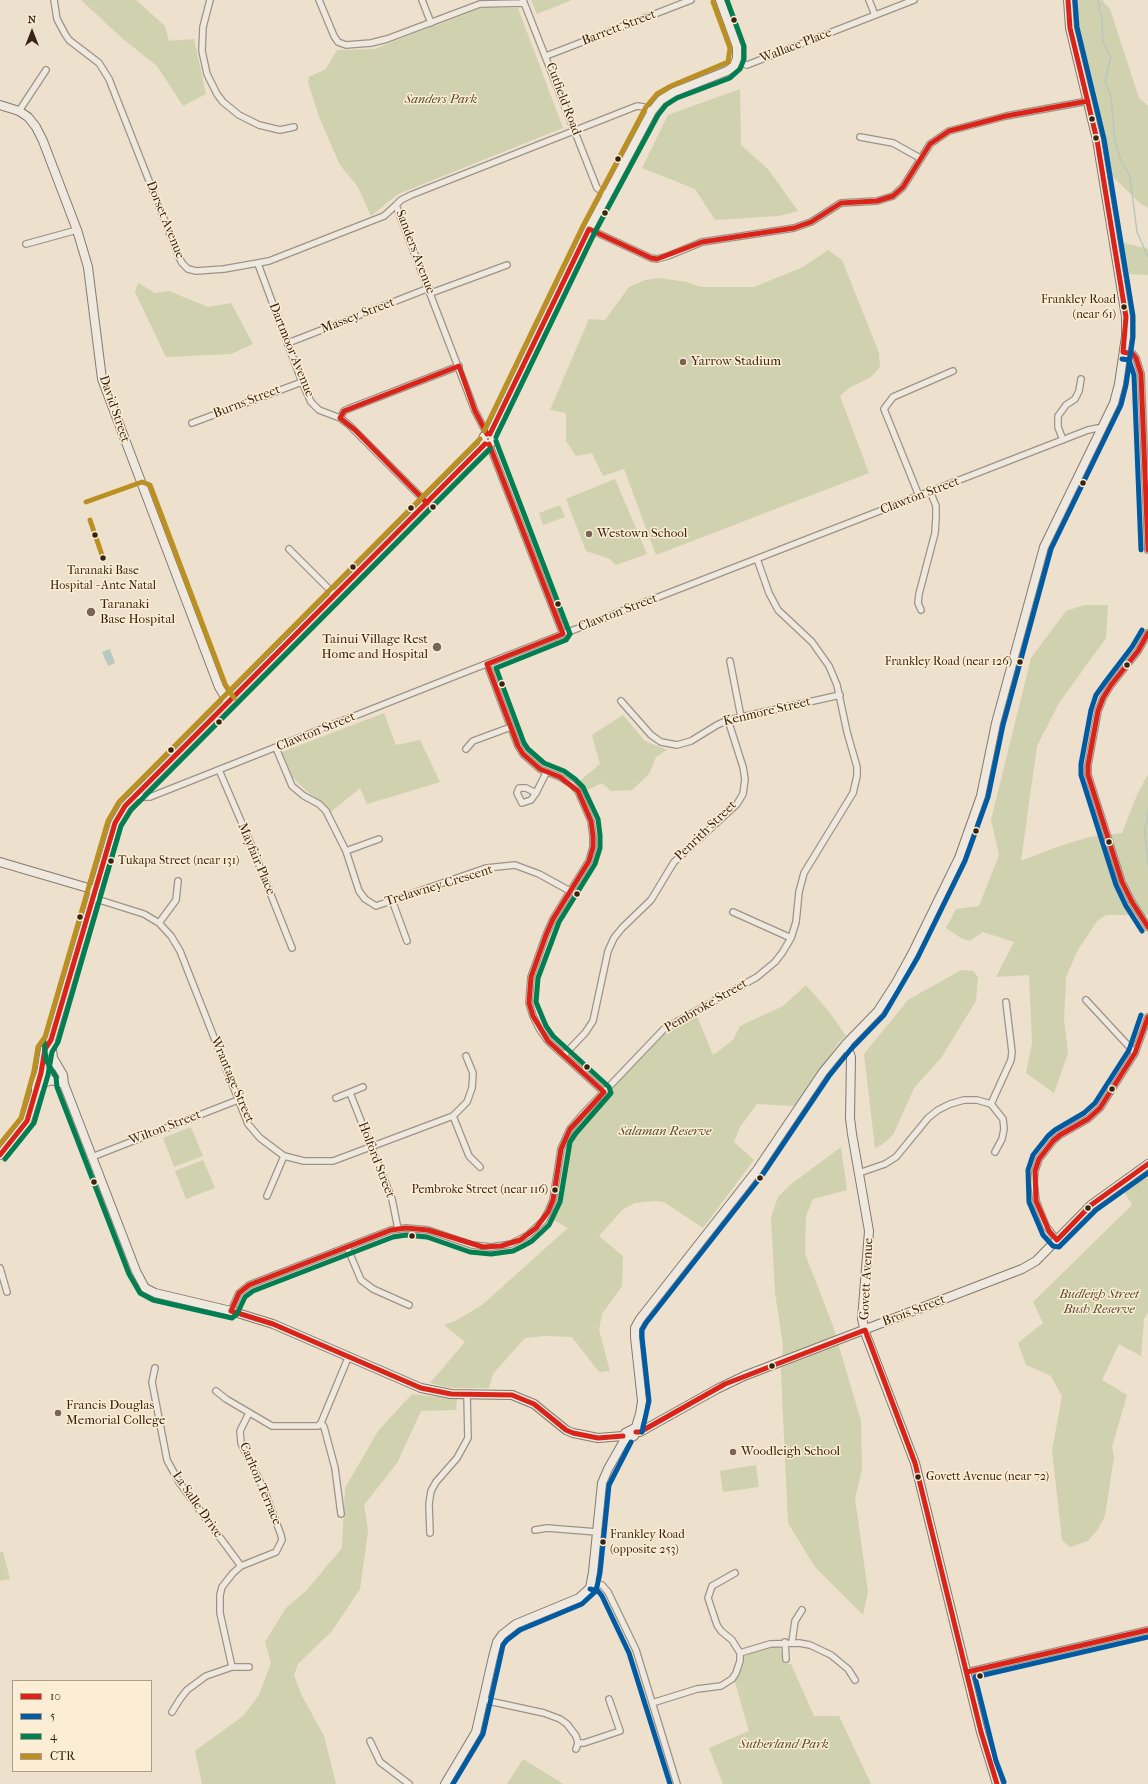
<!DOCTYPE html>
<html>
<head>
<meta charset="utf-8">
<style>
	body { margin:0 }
	#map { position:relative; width:1148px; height:1784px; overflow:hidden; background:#ede0cc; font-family:"IM FELL French Canon",serif }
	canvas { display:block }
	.legend { position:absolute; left:12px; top:1680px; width:140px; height:92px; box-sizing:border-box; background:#fcedd5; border:1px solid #af9c87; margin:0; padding:5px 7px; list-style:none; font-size:12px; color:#3b2312 }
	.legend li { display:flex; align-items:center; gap:8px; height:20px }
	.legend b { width:20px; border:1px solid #af9c87 }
	.north { position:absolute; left:12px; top:12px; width:40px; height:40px; -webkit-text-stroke:3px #fcedd5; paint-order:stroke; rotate:0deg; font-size:11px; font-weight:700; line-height:16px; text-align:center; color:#3b2312 }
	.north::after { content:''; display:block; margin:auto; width:14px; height:18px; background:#3b2312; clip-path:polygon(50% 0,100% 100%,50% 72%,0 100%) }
</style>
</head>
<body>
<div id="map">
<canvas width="1148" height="1784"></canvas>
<ul class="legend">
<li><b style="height:5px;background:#da241a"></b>10</li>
<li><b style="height:5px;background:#005ba3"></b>5</li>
<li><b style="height:5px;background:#017e52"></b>4</li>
<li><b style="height:5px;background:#ba9023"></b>CTR</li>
</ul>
<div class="north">N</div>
</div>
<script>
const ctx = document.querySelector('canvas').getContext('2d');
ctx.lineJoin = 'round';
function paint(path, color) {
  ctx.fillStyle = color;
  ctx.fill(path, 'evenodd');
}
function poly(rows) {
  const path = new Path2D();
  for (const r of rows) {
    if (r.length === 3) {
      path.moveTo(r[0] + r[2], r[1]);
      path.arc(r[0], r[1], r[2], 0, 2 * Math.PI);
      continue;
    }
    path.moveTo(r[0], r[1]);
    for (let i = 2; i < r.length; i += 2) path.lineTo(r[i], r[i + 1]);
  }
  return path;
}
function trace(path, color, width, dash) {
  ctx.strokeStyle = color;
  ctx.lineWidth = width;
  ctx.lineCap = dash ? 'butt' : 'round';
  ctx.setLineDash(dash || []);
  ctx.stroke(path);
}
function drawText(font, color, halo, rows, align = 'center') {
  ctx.font = font + ' "IM FELL French Canon",serif';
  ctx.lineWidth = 3;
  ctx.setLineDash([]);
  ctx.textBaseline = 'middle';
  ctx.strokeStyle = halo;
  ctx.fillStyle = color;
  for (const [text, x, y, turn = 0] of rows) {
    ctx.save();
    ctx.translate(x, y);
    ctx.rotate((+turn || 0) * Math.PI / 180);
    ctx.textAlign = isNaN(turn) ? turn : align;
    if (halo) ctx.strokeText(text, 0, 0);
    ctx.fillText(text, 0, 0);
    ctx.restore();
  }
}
paint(poly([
	[81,0,136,0,165,26,169,41,194,39,206,94,183,106,157,66,123,39],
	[531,0,572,0,537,14],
	[1069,0,1102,0,1110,9,1139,98,1148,106,1148,208,1141,204,1112,176,1068,14],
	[484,7,518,8,563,128,398,194,371,216,358,187,340,165,319,117,308,82,309,77,326,69,337,50,374,49],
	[740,89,741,145,768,169,798,211,779,216,715,220,695,189,642,168,668,115],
	[1121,242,1148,249,1148,275,1129,274],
	[828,250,842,260,879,353,880,367,871,377,849,388,840,396,869,473,656,555,624,469,603,476,592,453,576,456,566,441,566,413,550,410,589,319,605,320,629,287,645,280,659,278,687,282,701,287,754,287,803,267],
	[138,283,155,293,169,291,208,307,231,303,253,344,231,354,166,357,135,292],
	[615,479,647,554,616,565,610,559,586,551,566,499],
	[560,505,565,517,543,525,539,513],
	[1084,605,1108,605,1106,638,1059,703,1037,746,1021,861,1054,848,1089,837,1122,833,1137,795,1148,774,1148,915,1106,915,1097,921,1078,950,1066,977,1064,1019,1068,1053,1054,1093,1026,1073,1032,1043,1029,975,996,977,1014,942,983,932,970,941,961,938,946,928,956,909,979,906,999,855,991,820,1031,658,1066,611],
	[384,713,396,745,420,740,440,782,367,804,360,788,331,812,321,801,310,794,296,781,292,776,282,752],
	[623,715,645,741,667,750,656,757,649,774,632,790,611,791,602,783,583,792,576,784,600,764,592,735],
	[961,970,973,971,978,977,976,1001,941,1058,914,1088,893,1135,883,1144,875,1148,864,1054,908,1000],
	[806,985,830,1013,846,1036,840,1041,794,1106,757,1104,740,1127,734,1142,754,1160,703,1228,664,1202,655,1201,635,1203,622,1210,599,1236,623,1256,622,1286,602,1314,599,1330,610,1371,599,1372,572,1337,545,1336,525,1338,493,1374,489,1388,451,1388,430,1383,465,1342,444,1325,455,1321,482,1305,568,1228,548,1217,564,1149,573,1129,665,1034,697,1016,713,1055,733,1040,740,1026,783,1006],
	[191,1127,203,1156,174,1167,163,1138],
	[841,1147,847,1190,813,1199,806,1216,805,1254,833,1326,861,1421,862,1470,855,1498,868,1592,863,1615,815,1567,788,1523,781,1372,783,1345,775,1293,771,1217,778,1197,790,1185],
	[203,1160,215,1188,186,1199,175,1171],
	[1148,1170,1148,1312,1144,1319,1141,1356,1119,1344,1102,1380,1127,1395,1112,1447,1114,1457,1105,1516,1098,1529,1088,1541,1070,1547,1062,1540,1052,1450,1062,1396,1051,1376,1026,1365,1018,1343,1043,1323,1033,1302,1132,1205,1122,1188],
	[412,1394,457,1399,456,1410,421,1411,397,1463,364,1505,368,1531,360,1589,332,1631,298,1664,294,1675,302,1696,324,1736,336,1784,202,1784,195,1751,243,1716,259,1695,271,1663,265,1642,286,1608,306,1591,342,1548,345,1488,378,1431],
	[756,1465,759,1487,723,1492,720,1471],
	[0,1552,3,1552,10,1579,0,1581],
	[770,1647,780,1647,784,1663,791,1664,814,1716,839,1716,871,1784,723,1784,709,1748,749,1731,735,1682,743,1667,744,1656],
	[523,1759,560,1782,563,1784,507,1784]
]), '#d0d1ae');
paint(poly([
	[110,649,115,663,108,666,102,652]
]), '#b7c8bf');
trace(poly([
	[1098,0,1100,11,1102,17,1103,42,1111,57,1105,81,1111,97,1115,140,1120,158,1130,177,1137,232,1148,257],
	[1148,810,1145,831,1148,866]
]), '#b7c8bf', 1.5);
const street = poly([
	[54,0,57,19,65,34,69,40,99,63,109,79,179,257,182,263,188,269,196,271,224,269,269,261,384,216,396,205],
	[210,0,203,27,202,51,207,74,217,94,223,102,239,115,259,125,280,130,294,127],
	[319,0,334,36,338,42,346,45,371,43,387,39,480,4,524,3],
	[422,0,431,23],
	[523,0,597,188,606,194],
	[869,0,875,15],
	[546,56,691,0],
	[736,62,747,65,914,0],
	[19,111,46,70],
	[860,137,893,143,920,158],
	[589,229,651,258,657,259,668,256,702,242,794,228,811,222,841,203,877,201,893,196,903,187,930,144,949,131,1006,116,1088,101],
	[26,244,77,230],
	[258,264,302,382,311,402,319,410,340,418,348,424,427,503],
	[431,293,507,265],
	[288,343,429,288],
	[1123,352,1133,354,1136,358,1141,374,1148,550],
	[340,418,344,411,348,409,459,366],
	[192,423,302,382],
	[487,434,475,411,396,205,401,200,411,195,637,106,644,107,652,111],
	[1063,440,1058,427,1058,416,1066,405,1075,399,1079,391,1081,379],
	[489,444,563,634],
	[919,496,884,409,893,397,953,371],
	[289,549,335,595],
	[921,610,918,603,919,594,935,533,936,517,936,506,930,491],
	[1148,633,1138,651,1111,685,1103,698,1098,711,1088,765,1088,775,1122,882,1132,902,1148,927],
	[730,661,741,717],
	[487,664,518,746,523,754,540,769,560,777,571,784,578,791,591,821,593,836,593,847,589,861,553,919,546,935,531,977,529,1003,533,1016,540,1030,548,1041,604,1092],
	[621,701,651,735,661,742,677,745,691,741,717,725,728,720,840,695],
	[276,748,292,786,304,796,319,804,326,811,346,851,359,891,365,899,376,906,486,868,515,865,539,874,570,891],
	[466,749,473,741,511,727],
	[219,770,250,842,292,948],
	[136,793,140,797,150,797,468,671,1088,430,1098,428,1101,430],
	[536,793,526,788,519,788,517,793,522,803,531,800,536,793,546,773],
	[346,851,379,839],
	[93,898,144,914,159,923,171,936,180,951,248,1124,260,1138,284,1156,304,1161,333,1161,453,1116,467,1102,472,1088,473,1073,466,1056],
	[392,900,407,941],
	[733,912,791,938],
	[159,923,176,900,178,881],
	[1086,1000,1135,1053],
	[564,1055,585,1033,593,1021,608,951,614,938,622,928,651,900,674,862,737,804,743,794,745,779,743,767,728,720],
	[350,1093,392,1199,398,1229],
	[336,1098,363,1087],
	[991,1104,1011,1060,1012,1052,1006,1002],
	[453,1116,469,1156,480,1167],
	[92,1157,238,1100],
	[859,1173,885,1164,896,1157,928,1118,938,1110,950,1104,964,1100,977,1100,991,1104,1003,1119,1004,1129,1002,1139,995,1152],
	[267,1196,284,1156],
	[1057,1240,1046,1226,1036,1201,1034,1182,1035,1171,1039,1159,1053,1141,1060,1135,1088,1119,1100,1108,1135,1053,1148,1017],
	[347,1247,361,1280,373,1289,409,1305],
	[0,1268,7,1292],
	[231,1311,239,1293,249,1285,391,1230,406,1228,428,1230,472,1245,491,1247,511,1244,528,1235,543,1221,548,1212,553,1200,561,1149,570,1129,582,1115,664,1029,757,977,775,962,782,953,791,938,796,922,799,892,804,873,853,793,857,776,857,767,847,732,837,685,829,666,812,642,778,610,769,593,757,559],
	[155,1368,152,1382,167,1460,179,1482,241,1566],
	[216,1391,226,1399,272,1426,318,1426,321,1423,348,1358],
	[321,1423,324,1427,335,1468,341,1514],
	[535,1530,547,1528,597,1532],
	[430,1533,429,1504,431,1491,436,1482,457,1458,468,1438,467,1395],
	[592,1582,602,1585,608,1592,636,1650,677,1784],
	[785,1642,786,1659],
	[792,1642,795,1621,802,1610],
	[740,1653,770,1644,799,1643,810,1645,831,1655,848,1669,855,1680],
	[232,1667,220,1613,220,1595,222,1587,233,1573,241,1566,276,1552,282,1540,281,1535,264,1490,241,1443,240,1431,249,1413],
	[967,1672,1148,1630],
	[484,1700,544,1713,560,1719,567,1724,576,1736,578,1743,576,1749],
	[652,1703,697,1689,721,1686,732,1679,736,1673,740,1661,740,1653,732,1640,721,1631,717,1625,708,1598,712,1586,735,1573],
	[172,1712,180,1699,187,1690,206,1676,232,1667,249,1667],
	[370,1741,380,1762,409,1784],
	[578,1743,584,1743,620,1731,609,1699]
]);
const secondary = poly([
	[0,105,19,111,28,117,36,127,43,141,77,230,88,267,102,379,219,687,228,702],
	[490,434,589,229,652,111,661,100,674,92,727,71,734,66,737,58,737,47,720,0],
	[488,439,5],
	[0,862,95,890],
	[51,1040,53,1058,63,1075,64,1084,136,1271,145,1288,155,1293,231,1311,273,1324,421,1388,451,1394,512,1395,534,1404,566,1430,573,1433,598,1438,623,1436],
	[846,1044,851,1057,850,1118,852,1134,869,1231,862,1319,866,1335,915,1463,981,1732,997,1784],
	[42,1084,51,1080,64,1084],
	[40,1087,52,1066,50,1062,46,1061,43,1063],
	[0,1155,27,1121,36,1092,36,1086,41,1073,45,1049,51,1040,115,823,125,806,485,444],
	[633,1429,636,1432,634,1436,628,1439,624,1438,625,1433,633,1429],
	[635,1430,640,1414,642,1401,635,1337,635,1328,640,1319,757,1170,823,1072,846,1044,878,1011,896,983,912,954,959,858,981,796,996,723,1044,547,1114,403,1119,384,1126,336,1126,317,1097,140,1070,28,1068,0],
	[636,1432,640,1432,717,1389,744,1376,1022,1269,1036,1261,1091,1205,1148,1164],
	[445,1784,476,1732,493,1657,497,1642,502,1635,516,1624,579,1598,590,1588,593,1572,602,1483,608,1469,625,1439]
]);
trace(street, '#9d9386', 8);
trace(secondary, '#84796d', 10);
trace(street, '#efe8df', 5.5);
trace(secondary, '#efe8df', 8);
trace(poly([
	[1068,0,1070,28,1097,140,1126,317,1123,352,1133,354,1136,358,1141,374,1148,550],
	[490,434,589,229,651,258,657,259,702,242,794,228,811,222,841,203,877,201,893,196,903,187,930,144,949,131,1006,116,1088,101],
	[489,444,563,634,487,664,518,746,523,754,540,769,560,777,578,791,591,821,593,836,593,847,589,861,553,919,546,935,531,977,529,1003,533,1016,548,1041,604,1092,570,1129,561,1149,553,1200,548,1212,536,1228,520,1240,501,1246,483,1247,428,1230,406,1228,391,1230,249,1285,239,1293,231,1311,273,1324,421,1388,451,1394,512,1395,534,1404,566,1430,573,1433,598,1438,623,1436],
	[427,503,355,430,340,418,344,411,459,366,475,411,487,434],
	[1148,633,1138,651,1111,685,1103,698,1098,711,1088,765,1088,775,1122,882,1132,902,1148,927],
	[1148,1017,1135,1053,1100,1108,1088,1119,1060,1135,1053,1141,1039,1159,1035,1171,1036,1201,1049,1231,1057,1240,1091,1205,1148,1164],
	[0,1155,27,1121,41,1073,45,1049,51,1040,115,823,125,806,485,444],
	[636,1432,640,1432,725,1384,865,1330,915,1463,981,1732,997,1784],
	[967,1672,1148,1630]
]), '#da241a', 5);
trace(poly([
	[1122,359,1129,360,1134,375,1141,550],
	[1142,630,1132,647,1106,681,1096,695,1091,710,1081,764,1081,775,1116,885,1126,906,1142,931],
	[1141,1015,1129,1050,1095,1103,1084,1113,1055,1130,1048,1136,1033,1155,1028,1170,1029,1202,1043,1235,1053,1246,1059,1247,1096,1210,1148,1173],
	[642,1432,649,1401,642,1337,642,1330,646,1323,763,1174,829,1076,851,1049,884,1015,918,957,965,861,988,797,1003,725,1051,549,1121,405,1126,385,1133,337,1133,316,1104,139,1077,27,1075,0],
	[590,1589,598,1591,602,1596,629,1653,670,1784],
	[1004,1782,996,1761,975,1677,1148,1637],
	[453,1784,483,1734,500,1659,503,1645,507,1640,520,1630,582,1604,596,1591,600,1573,609,1485,631,1442]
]), '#005ba3', 5);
trace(poly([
	[496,437,595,232,658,115,666,105,677,98,730,78,740,69,744,59,744,46,727,0],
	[44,1041,46,1060,56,1077,57,1087,129,1274,140,1293,153,1300,232,1318,237,1314,245,1297,253,1291,393,1237,406,1235,427,1237,470,1252,491,1254,513,1251,523,1246,532,1241,549,1225,560,1202,570,1142,576,1133,611,1093,609,1087,553,1036,546,1026,536,1002,538,978,559,922,595,864,600,848,600,835,598,819,583,787,575,779,564,771,544,763,528,749,524,743,496,668,566,640,570,634,496,441],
	[5,1159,34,1123,48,1075,52,1052,58,1042,121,826,131,810,490,449]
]), '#017e52', 5);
trace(poly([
	[484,431,583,226,646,107,657,94,671,86,728,62,730,48,713,2],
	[86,502,142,482,150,485,225,684,234,698],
	[90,520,103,558],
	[0,1144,21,1118,34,1071,38,1047,45,1037,108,821,119,802,480,439]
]), '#ba9023', 5);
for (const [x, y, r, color] of [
	[734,20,3.5,"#3b2312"],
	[1092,119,3.5,"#3b2312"],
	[1096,138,3.5,"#3b2312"],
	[618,159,3.5,"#3b2312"],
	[605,213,3.5,"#3b2312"],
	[1124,307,3.5,"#3b2312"],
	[683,362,4,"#796553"],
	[1083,483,3.5,"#3b2312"],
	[433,507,3.5,"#3b2312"],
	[411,508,3.5,"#3b2312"],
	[589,534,4,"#796553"],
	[95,535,3.5,"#3b2312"],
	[103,558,3.5,"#3b2312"],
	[353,567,3.5,"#3b2312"],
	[558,604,3.5,"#3b2312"],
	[91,612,5,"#796553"],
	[437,647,5,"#796553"],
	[1020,662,3.5,"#3b2312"],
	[1127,665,3.5,"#3b2312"],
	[502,684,3.5,"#3b2312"],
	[219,722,3.5,"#3b2312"],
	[171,750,3.5,"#3b2312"],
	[976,831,3.5,"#3b2312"],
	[1109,842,3.5,"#3b2312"],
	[111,861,3.5,"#3b2312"],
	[577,894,3.5,"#3b2312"],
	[80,917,3.5,"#3b2312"],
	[587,1067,3.5,"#3b2312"],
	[1112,1089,3.5,"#3b2312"],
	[760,1178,3.5,"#3b2312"],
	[94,1182,3.5,"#3b2312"],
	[555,1190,3.5,"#3b2312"],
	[1088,1208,3.5,"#3b2312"],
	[412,1236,3.5,"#3b2312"],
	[772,1366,3.5,"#3b2312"],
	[58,1413,4,"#796553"],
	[733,1452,4,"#796553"],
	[918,1477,3.5,"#3b2312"],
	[603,1542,3.5,"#3b2312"],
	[980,1676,3.5,"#3b2312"]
]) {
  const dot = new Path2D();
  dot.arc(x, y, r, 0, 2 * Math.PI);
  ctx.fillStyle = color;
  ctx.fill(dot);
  trace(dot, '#fcedd5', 1.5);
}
drawText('12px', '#3b2312', '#fcedd5', [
	["Frankley Road",1116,300],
	["(near 61)",1116,315],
	["Taranaki Base",103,571,"center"],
	["Hospital - Ante Natal",103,586,"center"],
	["Frankley Road (near 126)",1012,662],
	["Tukapa Street (near 131)",118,861,"left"],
	["Pembroke Street (near 116)",548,1190],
	["Govett Avenue (near 72)",926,1477,"left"],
	["Frankley Road",610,1535,"left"],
	["(opposite 253)",610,1550,"left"]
], 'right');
drawText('13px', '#3b2312', '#fcedd5', [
	["Barrett Street",619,28,-21],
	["Wallace Place",796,46,-21],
	["Cutfield Road",563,99,69],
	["Dorset Avenue",165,220,68],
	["Sanders Avenue",415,252,69],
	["Massey Street",358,316,-21],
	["Dartmoor Avenue",291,350,68],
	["Burns Street",247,402,-21],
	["David Street",114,409,71],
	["Clawton Street",920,496,-21],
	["Clawton Street",618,613,-21],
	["Kenmore Street",767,712,-13],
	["Clawton Street",316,732,-22],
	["Penrith Street",706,831,-44],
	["Mayfair Place",256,859,67],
	["Trelawney Crescent",439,886,-17],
	["Pembroke Street",706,1006,-30],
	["Wrantage Street",232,1080,67],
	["Wilton Street",165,1128,-21],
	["Holford Street",376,1160,69],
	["Govett Avenue",867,1279,-87],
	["Brois Street",914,1311,-21],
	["Carlton Terrace",260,1484,67],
	["La Salle Drive",197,1505,55]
]);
drawText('italic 13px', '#5a4c33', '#fcedd5', [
	["Sanders Park",441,100],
	["Salaman Reserve",665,1132],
	["Budleigh Street",1099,1295],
	["Bush Reserve",1099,1310],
	["Sutherland Park",784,1745]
]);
drawText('13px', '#3b2312', '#fcedd5', [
	["Yarrow Stadium",691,362],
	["Westown School",597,534],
	["Taranaki",100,605],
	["Base Hospital",100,620],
	["Tainui Village Rest",428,640,"right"],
	["Home and Hospital",428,655,"right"],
	["Francis Douglas",66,1406],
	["Memorial College",66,1421],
	["Woodleigh School",741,1452]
], 'left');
</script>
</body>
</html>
